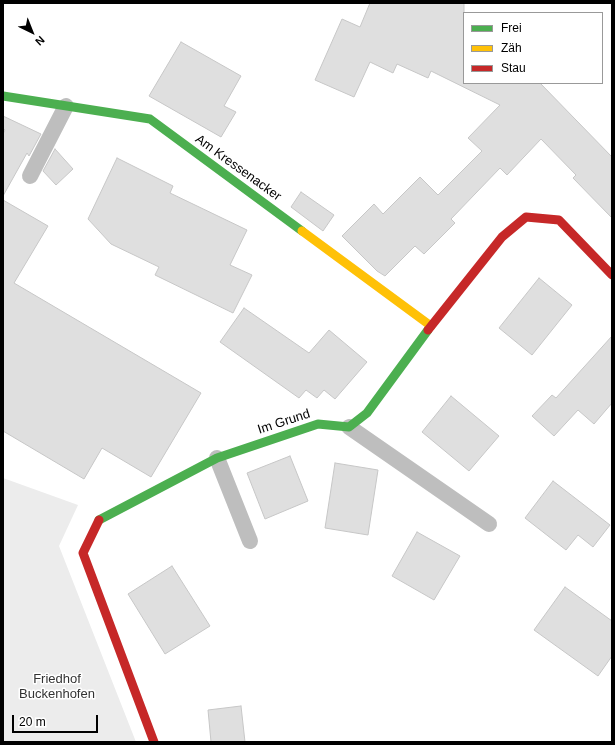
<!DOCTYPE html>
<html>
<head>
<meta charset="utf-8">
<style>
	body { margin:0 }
	#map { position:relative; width:615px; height:745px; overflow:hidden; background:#fff; font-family:Helvetica,sans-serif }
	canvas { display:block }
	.frame { position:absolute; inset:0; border:4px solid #000; pointer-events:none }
	.legend { position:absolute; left:463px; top:12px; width:140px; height:72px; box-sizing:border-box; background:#fff; border:1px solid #999; margin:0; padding:5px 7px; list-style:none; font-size:12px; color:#000 }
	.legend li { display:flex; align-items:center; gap:8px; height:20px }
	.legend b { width:20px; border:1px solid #999 }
	.north { position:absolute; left:12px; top:12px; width:40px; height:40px; -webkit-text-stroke:3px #fff; paint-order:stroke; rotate:137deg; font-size:11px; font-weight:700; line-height:16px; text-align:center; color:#000 }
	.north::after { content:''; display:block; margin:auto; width:14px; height:18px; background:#000; clip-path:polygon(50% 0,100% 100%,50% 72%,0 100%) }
	.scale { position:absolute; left:12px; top:715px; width:86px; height:18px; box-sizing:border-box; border:2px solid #000; border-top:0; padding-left:5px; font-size:12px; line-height:14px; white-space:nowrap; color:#000; -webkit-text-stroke:3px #fff; paint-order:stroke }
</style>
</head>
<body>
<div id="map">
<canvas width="615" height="745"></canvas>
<div class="frame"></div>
<ul class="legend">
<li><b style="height:5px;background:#4caf50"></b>Frei</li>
<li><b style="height:5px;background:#ffc107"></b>Zäh</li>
<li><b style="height:5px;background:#c62828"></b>Stau</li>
</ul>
<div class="north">N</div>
<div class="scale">20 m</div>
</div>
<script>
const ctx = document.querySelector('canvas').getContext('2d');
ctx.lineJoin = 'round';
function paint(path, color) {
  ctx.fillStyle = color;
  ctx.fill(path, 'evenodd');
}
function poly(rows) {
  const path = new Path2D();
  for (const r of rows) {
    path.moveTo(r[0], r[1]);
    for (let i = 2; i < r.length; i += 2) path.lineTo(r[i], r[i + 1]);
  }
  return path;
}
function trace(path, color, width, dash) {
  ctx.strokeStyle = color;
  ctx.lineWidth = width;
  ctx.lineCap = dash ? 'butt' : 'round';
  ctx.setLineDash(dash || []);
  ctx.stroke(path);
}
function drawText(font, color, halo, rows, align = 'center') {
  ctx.font = font + ' Helvetica,sans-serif';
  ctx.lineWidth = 3;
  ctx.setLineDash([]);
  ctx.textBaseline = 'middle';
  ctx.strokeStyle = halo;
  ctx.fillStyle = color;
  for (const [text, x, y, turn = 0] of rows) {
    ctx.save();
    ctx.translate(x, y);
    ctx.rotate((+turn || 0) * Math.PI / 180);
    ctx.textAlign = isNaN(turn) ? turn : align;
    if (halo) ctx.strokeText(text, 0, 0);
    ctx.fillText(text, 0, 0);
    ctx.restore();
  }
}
paint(poly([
	[3,478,78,505,59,546,136,742,3,742]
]), '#ececec');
const building = poly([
	[370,3,464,3,464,83,540,83,612,157,612,218,573,178,576,175,541,139,507,175,500,168,451,219,455,223,424,254,415,246,385,276,377,271,342,236,374,204,383,214,420,177,438,195,482,151,468,138,500,105,431,71,428,78,397,64,393,73,370,62,354,97,315,80,342,19,360,27,370,3],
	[181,42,241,76,224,106,236,112,221,137,149,96,181,42],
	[3,116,41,134,29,156,27,153,3,196,3,134,5,130,3,128,3,116],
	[55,149,73,169,56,185,43,171,55,149],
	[117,158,173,186,170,193,247,230,230,265,252,275,233,313,155,275,159,267,111,244,88,219,117,158],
	[301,192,334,215,323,231,291,207,301,192],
	[3,200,48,226,14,283,201,393,151,477,102,448,84,479,3,431,3,200],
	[539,278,572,305,532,355,499,328,539,278],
	[244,308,309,353,329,330,367,362,335,399,324,390,317,398,306,390,299,398,220,342,244,308],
	[612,336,612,403,594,424,578,410,554,436,532,416,552,395,556,398,612,336],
	[451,396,499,436,469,471,422,432,451,396],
	[290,456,308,501,265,519,247,473,290,456],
	[335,463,378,470,368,535,325,528,335,463],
	[553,481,610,525,593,547,578,535,566,550,525,518,553,481],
	[417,532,460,556,434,600,392,576,417,532],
	[172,566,210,626,165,654,128,594,172,566],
	[565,587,612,621,612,656,598,676,534,630,565,587],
	[241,706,245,742,211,742,208,710,241,706]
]);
paint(building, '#dfdfdf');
trace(building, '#c7c7c7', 1);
trace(poly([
	[30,176,66,106],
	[349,427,489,524],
	[217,458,250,541]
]), '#bebebe', 16);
trace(poly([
	[3,96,150,119,302,231],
	[99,520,217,458,318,424,349,427,367,413,428,330]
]), '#4caf50', 9);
trace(poly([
	[302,231,431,326]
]), '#ffc107', 9);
trace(poly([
	[428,330,502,237,526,217,559,220,612,275],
	[99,520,83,553,154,742]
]), '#c62828', 9);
drawText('13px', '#000', '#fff', [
	["Am Kressenacker",238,168,36],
	["Im Grund",284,422,-18]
]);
drawText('13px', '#333', '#fff', [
	["Friedhof",57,679],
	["Buckenhofen",57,694]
]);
</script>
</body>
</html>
